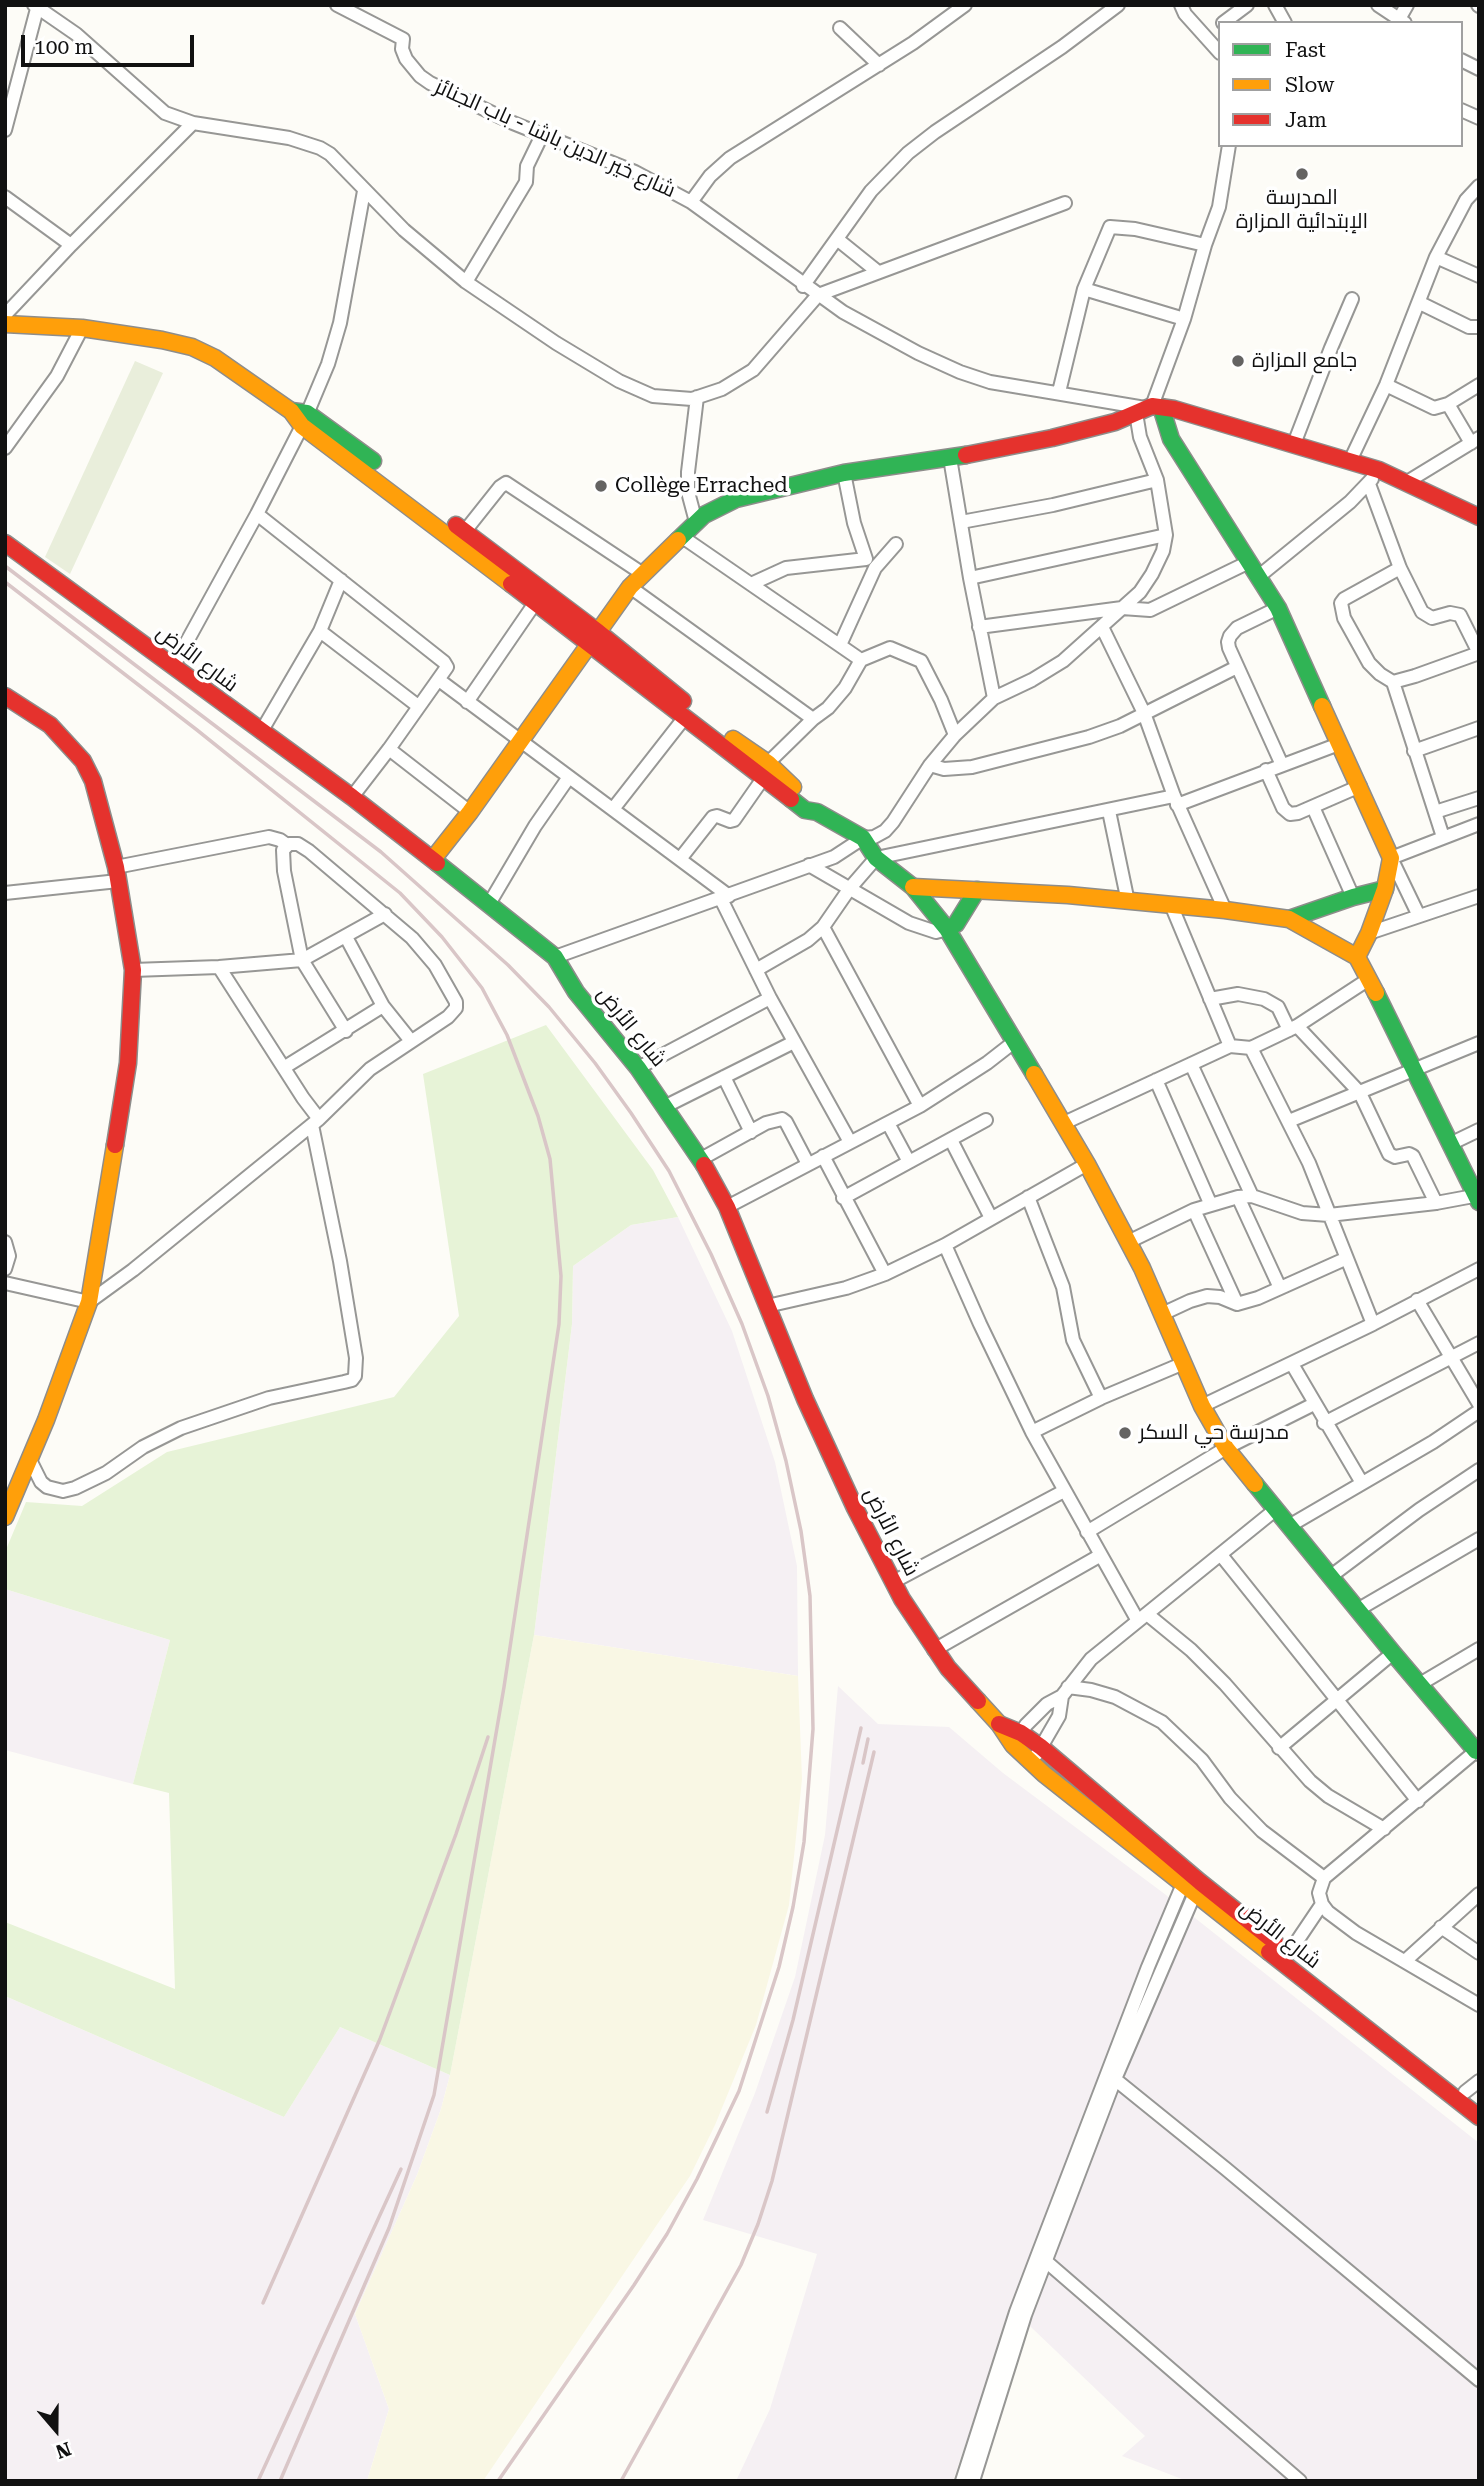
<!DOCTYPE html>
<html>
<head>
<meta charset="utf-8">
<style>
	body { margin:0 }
	#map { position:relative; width:1484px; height:2486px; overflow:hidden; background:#fdfcf7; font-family:"Roboto Serif",serif }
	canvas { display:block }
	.frame { position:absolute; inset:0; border:7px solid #111; pointer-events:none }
	.legend { position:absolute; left:1218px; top:21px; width:245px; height:126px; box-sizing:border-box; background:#fff; border:2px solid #a0a0a0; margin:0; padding:9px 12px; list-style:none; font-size:21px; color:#111 }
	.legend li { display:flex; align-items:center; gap:14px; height:35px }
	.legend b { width:35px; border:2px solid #a0a0a0 }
	.north { position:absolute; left:21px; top:2395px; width:70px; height:70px; -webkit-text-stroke:5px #fff; paint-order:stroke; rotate:160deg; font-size:19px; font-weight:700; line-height:28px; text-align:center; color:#111 }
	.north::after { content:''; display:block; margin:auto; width:24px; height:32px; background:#111; clip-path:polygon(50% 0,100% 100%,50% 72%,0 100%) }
	.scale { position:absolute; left:21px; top:35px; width:173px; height:32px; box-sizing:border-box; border:4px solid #111; border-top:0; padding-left:9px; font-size:21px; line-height:24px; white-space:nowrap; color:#111; -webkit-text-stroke:5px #fff; paint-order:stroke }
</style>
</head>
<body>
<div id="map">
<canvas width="1484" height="2486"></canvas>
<div class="frame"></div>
<ul class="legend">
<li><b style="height:9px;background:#30b455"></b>Fast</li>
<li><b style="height:9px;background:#ff9f0a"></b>Slow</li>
<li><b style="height:9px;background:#e5322d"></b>Jam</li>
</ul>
<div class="north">N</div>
<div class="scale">100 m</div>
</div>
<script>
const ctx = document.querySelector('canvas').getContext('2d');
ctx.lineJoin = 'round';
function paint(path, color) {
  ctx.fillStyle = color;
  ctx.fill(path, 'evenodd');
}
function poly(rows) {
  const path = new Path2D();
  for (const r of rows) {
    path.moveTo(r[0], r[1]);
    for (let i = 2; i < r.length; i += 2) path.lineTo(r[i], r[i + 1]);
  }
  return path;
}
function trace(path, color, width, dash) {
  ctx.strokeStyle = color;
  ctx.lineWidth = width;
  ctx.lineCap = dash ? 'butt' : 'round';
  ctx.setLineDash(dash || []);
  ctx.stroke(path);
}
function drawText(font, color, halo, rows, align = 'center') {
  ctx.font = font + ' "Roboto Serif",Cairo,serif';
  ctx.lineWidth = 7;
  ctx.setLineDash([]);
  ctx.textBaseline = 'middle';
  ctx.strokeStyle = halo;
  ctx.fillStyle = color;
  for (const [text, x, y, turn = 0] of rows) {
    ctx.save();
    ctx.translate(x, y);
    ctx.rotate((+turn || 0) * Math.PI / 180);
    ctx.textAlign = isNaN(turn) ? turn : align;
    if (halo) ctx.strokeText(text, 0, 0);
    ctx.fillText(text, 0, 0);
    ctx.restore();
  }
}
paint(poly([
	[678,1217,732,1331,775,1462,797,1566,798,1676,534,1635,572,1324,573,1266,631,1225],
	[5,1589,170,1640,133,1784,5,1750],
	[838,1686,878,1724,949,1727,1003,1773,1166,1895,1479,2143,1479,2481,1187,2481,1122,2456,1145,2436,1011,2308,953,2481,736,2481,770,2409,817,2254,703,2220,755,2093,795,1977,825,1835],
	[5,1996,284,2117,340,2027,450,2075,441,2109,417,2175,355,2314,389,2409,367,2481,5,2481]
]), '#f5f0f3');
paint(poly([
	[534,1635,798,1676,802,1779,789,1905,756,2025,715,2125,690,2176,483,2481,367,2481,389,2409,355,2314,417,2175,441,2109,450,2075]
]), '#f9f7e4');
paint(poly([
	[546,1025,653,1170,678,1217,631,1225,573,1266,572,1324,534,1635,450,2075,340,2027,284,2117,5,1996,5,1922,175,1989,169,1793,133,1784,170,1640,5,1589,5,1552,26,1502,82,1506,167,1452,394,1397,459,1316,423,1074]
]), '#e7f3d7');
paint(poly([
	[135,361,163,373,70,574,45,557]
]), '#e9eedb');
const street = poly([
	[34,5,76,34,165,113,193,123,289,138,320,148,330,154,404,230,466,282,556,343,619,381,653,396,692,399,722,389,753,370,818,295,1065,203],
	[337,5,403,39,402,49,406,59,420,76,430,83,513,123,635,172,691,202,843,312,918,353,960,372,990,382,1145,408],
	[1181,5,1185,14,1220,53],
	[1275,5,1285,23],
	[1378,5,1405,23],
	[1478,5,1479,6],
	[1399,19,1407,5],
	[1223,23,1247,5],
	[840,28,879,65],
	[1461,60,1479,69],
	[1461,110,1479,118],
	[5,130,38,5],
	[5,197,71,245],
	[691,202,710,176,730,158,913,43,965,5],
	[837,239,878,272],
	[1436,257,1479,276],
	[466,282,526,182,527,166,542,135],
	[803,286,871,191,908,153,935,132,1062,47,1118,5],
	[1084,289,1184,319],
	[1420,303,1469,327,1479,327],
	[5,315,71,245,193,123],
	[1386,385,1434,408,1448,404,1479,385],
	[1059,392,1084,289,1110,227,1135,229,1205,245],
	[1448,404,1471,443],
	[1152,406,1184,319,1205,245,1219,207,1229,145],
	[1294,444,1331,348,1352,299],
	[5,448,57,376,82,328],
	[950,458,970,578,994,698],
	[1350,461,1386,385,1436,257,1466,200,1479,186],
	[1407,482,1479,438],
	[1369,484,1400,568,1422,612,1432,618,1450,613,1460,615,1479,653,1415,676,1393,682,1380,674,1369,663,1344,618,1341,603,1344,599,1400,568],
	[257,514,444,662,447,667,389,749,352,797],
	[696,522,688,492,688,472,697,397],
	[961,522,1053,505,1157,480],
	[465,531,500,487,506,483,643,574],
	[681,536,861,660],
	[1258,577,1350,502,1372,479],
	[970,578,1166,535],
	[751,584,786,568,866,559,854,523,844,473],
	[630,587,813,719],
	[1278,608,1237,628,1230,636,1228,642,1229,648,1282,765],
	[979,627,1122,608,1150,610,1249,562],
	[1102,627,1144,713,1174,796,1225,910],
	[320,631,418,706],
	[840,645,875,568,896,544],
	[173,667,257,514,302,426,328,364,340,323,364,191],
	[439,680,729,896],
	[1393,682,1443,837],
	[467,702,535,603],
	[261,732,320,631,341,580],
	[389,749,470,812],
	[1414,751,1479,728],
	[768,763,813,719,828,708,845,688,861,660,890,648,921,661,941,700,955,735],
	[930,765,944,769,972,767,1089,737,1120,726,1237,667],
	[1266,770,1283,808,1290,814,1298,813,1360,786],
	[1177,805,1339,744],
	[1313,807,1353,897],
	[613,809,685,717],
	[1109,811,1128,902],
	[1435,812,1479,798],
	[680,859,713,817,717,816,730,821,734,820,764,777],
	[809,865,909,923,936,932,947,929],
	[116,867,269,837,280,840,287,845],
	[5,893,118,881],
	[721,899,770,998,850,1142],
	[489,904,535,826,569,777],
	[1172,907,1230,1046],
	[1419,916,1391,858,1479,824],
	[823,927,920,1106],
	[1369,933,1479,896],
	[346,937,383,1006,411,1041],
	[555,957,834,857,863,838,874,837,885,831,893,822,930,765,955,735,994,698,1032,680,1063,661,1140,592,1152,574,1163,551,1166,535,1157,480,1140,437,1136,413],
	[133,970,219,967,302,960,385,914],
	[756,970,808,940,823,927,850,888,876,858,1174,796],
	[1210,999,1238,994,1264,999,1278,1007,1289,1030],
	[1297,1026,1360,1093,1389,1154,1395,1157,1409,1154,1413,1156,1436,1203],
	[1251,1048,1309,1163,1373,1324],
	[1191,1064,1252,1196],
	[285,1067,383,1006],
	[638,1068,770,998],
	[724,1077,751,1132],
	[1156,1080,1210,1203],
	[666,1106,794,1042],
	[319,1119,370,1069,448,1017,456,1008,456,1002,435,965,412,938,309,851,298,844,289,844,283,850,284,871,302,960,346,1031],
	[1289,1121,1479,1043],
	[888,1123,909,1162],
	[1064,1123,1230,1046,1251,1048,1297,1026,1369,979],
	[951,1140,991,1218],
	[1450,1144,1479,1130],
	[823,1156,885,1274],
	[701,1159,766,1123,782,1119,786,1122,808,1164],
	[1028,1197,1063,1287,1073,1340,1101,1398],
	[1238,1197,1280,1288],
	[843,1198,986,1120],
	[727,1207,920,1106,987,1063,1014,1042],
	[1194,1210,1237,1304],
	[5,1242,9,1256,5,1269],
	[1128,1242,1194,1210,1238,1197,1252,1196,1302,1213,1329,1215,1436,1203,1479,1195],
	[945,1245,980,1324,1032,1432,1138,1621],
	[5,1283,89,1302,133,1270,319,1119,303,1098,219,967],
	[1417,1300,1479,1404],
	[767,1306,846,1288,885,1274,945,1245,1087,1164],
	[1162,1314,1190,1301,1207,1296,1220,1297,1237,1304,1258,1298,1345,1259],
	[1292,1364,1362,1483],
	[1202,1406,1373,1324,1479,1269],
	[1324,1423,1479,1343],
	[1032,1432,1101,1398,1184,1363],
	[30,1460,41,1482,47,1487,63,1491,75,1488,106,1473,143,1447,181,1428,269,1398,344,1382,352,1380,355,1376,356,1358,340,1261,312,1125],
	[1289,1526,1433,1442,1479,1411],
	[1087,1532,1226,1448,1314,1404],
	[1221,1555,1418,1801],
	[1331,1576,1419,1510,1479,1470],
	[893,1582,1064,1491],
	[1359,1609,1479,1539],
	[1147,1614,1191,1650,1225,1684,1310,1781,1328,1796,1384,1829],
	[934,1650,1101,1555],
	[1420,1684,1479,1649],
	[1068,1687,1091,1690,1115,1697,1162,1722,1202,1760,1230,1798,1262,1831,1324,1878],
	[1018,1738,1026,1725,1047,1704,1062,1696],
	[1279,1748,1393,1653],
	[1037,1754,1059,1716,1062,1696,1091,1659,1275,1510],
	[1479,1754,1476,1751,1324,1878,1319,1893,1322,1904,1328,1912,1356,1933,1479,2005],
	[1441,1927,1479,1953],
	[1289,1953,1322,1904],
	[1405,1961,1479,1894],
	[1111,2076,1226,2169,1479,2380],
	[1465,2092,1479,2081],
	[1041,2257,1300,2481],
	[962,2481,1016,2312,1038,2254,1148,1967,1185,1879],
	[973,2481,1025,2315,1115,2079,1198,1886]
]);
const fast = poly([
	[1161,407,1171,439,1278,608,1322,706],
	[291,411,307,413,373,461],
	[678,540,704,515,736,499,844,473,966,455],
	[791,799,805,810,817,812,863,838,876,858,913,887,947,929,1034,1074],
	[437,863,555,957,576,992,638,1068,704,1165],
	[1289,919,1353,897,1385,889],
	[947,929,956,924,977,890],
	[1376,993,1479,1202],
	[1255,1484,1393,1653,1476,1751,1479,1750]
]);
const slow = poly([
	[5,324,82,328,162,340,192,347,215,358,291,411,302,426,511,584],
	[1322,706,1391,858,1385,889,1369,933,1357,957],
	[733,739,768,763,793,787],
	[433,859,470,812,630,587,678,540],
	[913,887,1068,895,1225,910,1289,919,1357,957,1376,993],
	[1034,1074,1087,1164,1142,1268,1202,1406,1226,1448,1255,1484],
	[5,1517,46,1420,89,1302,115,1145],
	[978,1701,999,1724,1013,1745,1044,1774,1269,1952]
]);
const jam = poly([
	[966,455,1052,438,1115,422,1152,406,1174,409,1379,470,1479,517],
	[456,525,598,632,683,701],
	[5,543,352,797,437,863],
	[511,584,791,799],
	[5,696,50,725,83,761,93,781,116,867,133,970,128,1063,115,1145],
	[704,1165,727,1207,805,1399,855,1508,902,1599,948,1668,978,1701],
	[999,1724,1021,1733,1041,1747,1200,1882,1275,1942],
	[1269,1952,1479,2117]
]);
trace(street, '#979795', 16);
trace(fast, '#8e8d8b', 19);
trace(slow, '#8e8d8b', 19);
trace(jam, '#8e8d8b', 19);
trace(street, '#fffffe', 12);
trace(fast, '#30b455', 16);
trace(slow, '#ff9f0a', 16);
trace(jam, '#e5322d', 16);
trace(poly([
	[5,566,381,852,508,965,549,1007,595,1063,631,1113,669,1171,711,1254,742,1324,768,1396,786,1461,801,1531,810,1596,813,1729,804,1842,793,1907,779,1967,739,2091,697,2179,667,2234,634,2285,498,2481],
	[5,582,197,730,400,893,442,937,482,988,507,1035,538,1116,550,1159,561,1276,559,1324,504,1687,434,2095,389,2228,280,2481],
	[863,1763,868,1739],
	[767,2112,793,2020,861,1728],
	[263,2303,380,2039,456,1834,488,1737],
	[258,2481,401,2169],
	[621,2481,741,2265,758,2224,772,2181,874,1752]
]), '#d9c6c7', 3.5);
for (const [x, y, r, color] of [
	[1302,174,7,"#646362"],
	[1238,361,7,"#646362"],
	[601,486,7,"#646362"],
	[1125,1433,7,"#646362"]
]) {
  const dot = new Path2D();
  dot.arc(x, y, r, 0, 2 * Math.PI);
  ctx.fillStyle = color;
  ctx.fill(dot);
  trace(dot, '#fff', 2.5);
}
drawText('21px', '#111', '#fff', [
	["شارع خير الدين باشا - باب الجنائز",555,139,24],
	["شارع الأرض",197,659,37],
	["شارع الأرض",631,1027,51],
	["شارع الأرض",891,1532,63],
	["شارع الأرض",1280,1935,38]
]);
drawText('21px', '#111', '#fff', [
	["المدرسة",1302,198,"center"],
	["الإبتدائية المزارة",1302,222,"center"],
	["جامع المزارة",1252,361],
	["Collège Errached",615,486],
	["مدرسة حي السكر",1139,1433]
], 'left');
</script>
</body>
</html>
